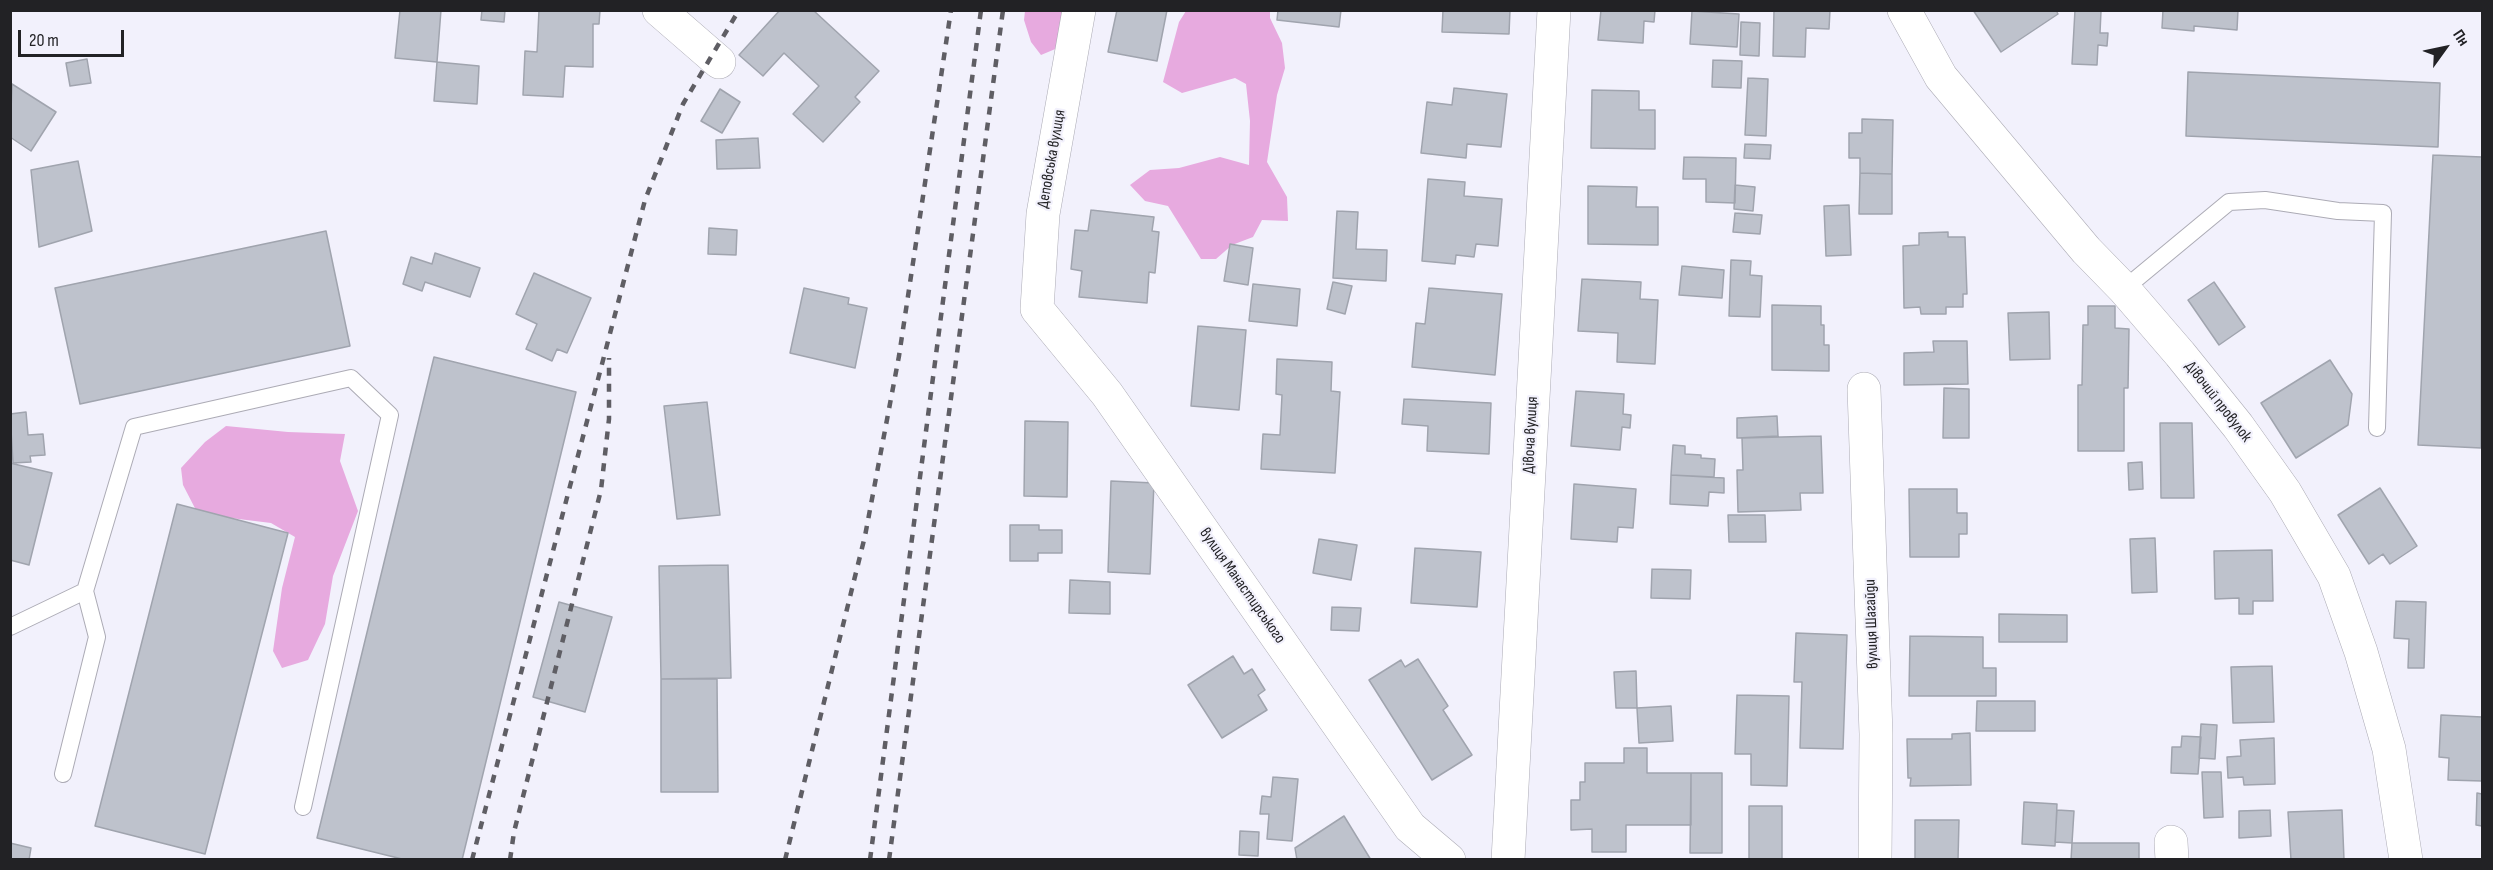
<!DOCTYPE html>
<html>
<head>
<meta charset="utf-8">
<style>
	body { margin:0 }
	#map { position:relative; width:2493px; height:870px; overflow:hidden; background:#f2f1fc; font-family:"Sofia Sans Condensed",sans-serif }
	canvas { display:block }
	.frame { position:absolute; inset:0; border:12px solid #222225; pointer-events:none }
	.north { position:absolute; left:2415px; top:18px; width:60px; height:60px; -webkit-text-stroke:4px #f2f1fc; paint-order:stroke; rotate:57deg; font-size:16px; font-weight:700; line-height:24px; text-align:center; color:#222225 }
	.north::after { content:''; display:block; margin:auto; width:21px; height:27px; background:#222225; clip-path:polygon(50% 0,100% 100%,50% 72%,0 100%) }
	.scale { position:absolute; left:18px; top:30px; width:106px; height:27px; box-sizing:border-box; border:3px solid #222225; border-top:0; padding-left:8px; font-size:18px; line-height:21px; white-space:nowrap; color:#222225; -webkit-text-stroke:4px #f2f1fc; paint-order:stroke }
</style>
</head>
<body>
<div id="map">
<canvas width="2493" height="870"></canvas>
<div class="frame"></div>
<div class="north">Пн</div>
<div class="scale">20 m</div>
</div>
<script>
const ctx = document.querySelector('canvas').getContext('2d');
ctx.lineJoin = 'round';
function paint(path, color) {
  ctx.fillStyle = color;
  ctx.fill(path, 'evenodd');
}
function poly(rows) {
  const path = new Path2D();
  for (const r of rows) {
    path.moveTo(r[0], r[1]);
    for (let i = 2; i < r.length; i += 2) path.lineTo(r[i], r[i + 1]);
  }
  return path;
}
function trace(path, color, width, dash) {
  ctx.strokeStyle = color;
  ctx.lineWidth = width;
  ctx.lineCap = dash ? 'butt' : 'round';
  ctx.setLineDash(dash || []);
  ctx.stroke(path);
}
function drawText(font, color, halo, rows, align = 'center') {
  ctx.font = font + ' "Sofia Sans Condensed",sans-serif';
  ctx.lineWidth = 4.5;
  ctx.setLineDash([]);
  ctx.textBaseline = 'middle';
  ctx.strokeStyle = halo;
  ctx.fillStyle = color;
  for (const [text, x, y, turn = 0] of rows) {
    ctx.save();
    ctx.translate(x, y);
    ctx.rotate((+turn || 0) * Math.PI / 180);
    ctx.textAlign = isNaN(turn) ? turn : align;
    if (halo) ctx.strokeText(text, 0, 0);
    ctx.fillText(text, 0, 0);
    ctx.restore();
  }
}
paint(poly([
	[1025,11,1063,11,1060,47,1041,55,1031,42,1024,20],
	[1186,11,1270,11,1270,18,1282,43,1285,68,1277,95,1267,162,1287,197,1288,221,1262,220,1253,237,1232,245,1216,259,1201,259,1168,206,1145,201,1130,185,1150,170,1179,168,1220,157,1249,165,1250,121,1246,84,1235,78,1182,93,1163,82,1179,22],
	[226,426,288,432,345,434,340,461,358,511,333,576,325,624,308,660,282,668,273,651,282,588,295,537,271,523,198,514,183,485,181,468,205,442]
]), '#e7aadf');
const building = poly([
	[400,10,441,10,437,62,395,58,400,10],
	[482,10,505,10,504,22,481,20,482,10],
	[539,10,600,10,599,24,593,24,593,67,565,66,563,97,523,95,525,51,537,52,539,10],
	[780,10,813,10,879,71,855,97,860,102,823,142,793,114,819,86,784,53,763,76,739,55,780,10],
	[1117,10,1167,10,1157,61,1108,52,1117,10],
	[1278,10,1341,10,1339,27,1277,20,1278,10],
	[1443,10,1510,10,1509,34,1442,32,1443,10],
	[1601,10,1655,10,1654,22,1644,21,1643,43,1598,40,1601,10],
	[1774,10,1830,10,1829,29,1806,28,1805,57,1773,56,1774,10],
	[1973,10,2056,10,2058,14,2001,52,1973,10],
	[2075,10,2101,11,2100,33,2108,33,2107,46,2098,45,2097,65,2072,64,2075,10],
	[2163,10,2238,10,2237,30,2194,26,2194,31,2162,28,2163,10],
	[1692,11,1739,14,1737,47,1690,44,1692,11],
	[1741,22,1760,23,1759,56,1740,55,1741,22],
	[87,59,91,83,70,86,66,63,87,59],
	[1713,60,1742,61,1741,88,1712,87,1713,60],
	[437,62,479,66,477,104,434,101,437,62],
	[2188,72,2440,83,2438,147,2186,136,2188,72],
	[1748,78,1768,79,1766,136,1745,135,1748,78],
	[12,84,56,112,31,151,10,137,12,84],
	[1454,88,1507,94,1501,147,1467,144,1466,158,1421,153,1427,102,1452,105,1454,88],
	[720,89,740,102,722,133,701,121,720,89],
	[1592,90,1639,91,1639,110,1655,110,1655,149,1591,148,1592,90],
	[1862,119,1893,120,1892,174,1860,173,1860,158,1849,158,1849,133,1862,133,1862,119],
	[758,138,760,168,717,169,716,140,758,138],
	[1745,144,1771,145,1770,159,1744,158,1745,144],
	[2433,155,2482,157,2481,448,2418,445,2433,155],
	[1684,157,1736,158,1735,203,1706,202,1706,179,1683,179,1684,157],
	[78,161,92,231,39,247,31,170,78,161],
	[1860,173,1892,174,1892,214,1859,214,1860,173],
	[1428,179,1465,182,1464,196,1502,199,1498,246,1476,244,1474,257,1456,255,1455,264,1422,261,1428,179],
	[1735,185,1755,187,1753,211,1734,209,1735,185],
	[1588,186,1637,187,1636,207,1658,207,1658,245,1588,244,1588,186],
	[1849,205,1851,255,1826,256,1824,206,1849,205],
	[1091,210,1154,217,1152,231,1159,232,1155,273,1149,272,1147,303,1079,297,1082,271,1071,269,1075,230,1088,231,1091,210],
	[1337,211,1358,212,1356,249,1387,250,1386,281,1333,278,1337,211],
	[1735,213,1762,215,1760,234,1733,232,1735,213],
	[709,228,737,230,736,255,708,254,709,228],
	[326,231,350,346,80,404,55,288,326,231],
	[1948,232,1948,237,1965,237,1967,294,1963,294,1963,307,1946,307,1946,314,1921,314,1920,307,1904,308,1903,246,1919,245,1919,233,1948,232],
	[1230,244,1253,248,1248,285,1224,281,1230,244],
	[435,253,480,268,470,297,425,282,422,291,403,284,411,257,432,264,435,253],
	[1731,260,1751,261,1750,275,1762,276,1760,317,1729,316,1731,260],
	[1682,266,1724,270,1722,298,1679,295,1682,266],
	[534,273,591,298,567,353,557,349,552,361,526,349,537,324,516,314,534,273],
	[1582,279,1641,282,1640,299,1658,300,1655,364,1617,362,1618,333,1578,331,1582,279],
	[1333,282,1352,286,1345,314,1327,309,1333,282],
	[2214,282,2245,327,2219,345,2188,300,2214,282],
	[1253,284,1300,289,1297,326,1249,321,1253,284],
	[804,288,849,298,848,304,867,308,855,368,790,353,804,288],
	[1429,288,1502,294,1495,375,1412,367,1416,323,1425,324,1429,288],
	[1772,305,1821,306,1821,325,1824,325,1824,345,1829,345,1829,371,1772,370,1772,305],
	[2088,306,2115,306,2115,328,2129,329,2128,388,2124,388,2124,451,2078,451,2078,385,2082,385,2083,325,2088,325,2088,306],
	[2049,312,2050,359,2010,360,2008,313,2049,312],
	[1198,326,1246,330,1239,410,1191,406,1198,326],
	[1933,341,1967,341,1968,384,1904,385,1904,353,1934,352,1933,341],
	[434,357,576,392,462,860,406,860,317,838,434,357],
	[1277,359,1332,362,1331,391,1340,392,1335,473,1261,469,1263,434,1280,435,1282,395,1276,394,1277,359],
	[2330,360,2352,394,2348,425,2296,458,2261,403,2330,360],
	[1944,388,1969,389,1969,438,1943,438,1944,388],
	[1576,391,1624,394,1623,414,1631,415,1630,428,1622,427,1620,450,1571,446,1576,391],
	[1404,399,1491,403,1489,454,1427,451,1428,426,1402,424,1404,399],
	[707,402,720,515,677,519,664,406,707,402],
	[26,412,28,435,43,434,45,455,30,456,31,462,13,463,10,414,26,412],
	[1777,416,1778,436,1737,438,1737,418,1777,416],
	[1025,421,1068,422,1067,497,1024,496,1025,421],
	[2160,423,2192,423,2194,498,2161,498,2160,423],
	[1821,436,1823,493,1800,493,1801,510,1738,512,1737,470,1743,470,1742,438,1821,436],
	[1673,445,1685,446,1685,454,1701,455,1701,458,1715,459,1714,477,1671,475,1673,445],
	[2142,462,2143,489,2129,490,2128,463,2142,462],
	[10,463,52,473,29,565,10,560,10,463],
	[1671,475,1724,478,1724,493,1709,492,1708,506,1670,504,1671,475],
	[1111,481,1154,483,1150,574,1108,572,1111,481],
	[1574,484,1636,489,1633,528,1618,527,1617,542,1571,539,1574,484],
	[2380,488,2417,546,2390,564,2383,554,2369,564,2338,515,2380,488],
	[1909,489,1957,489,1957,513,1967,513,1967,534,1959,534,1959,557,1910,557,1909,489],
	[177,504,288,533,205,854,95,826,177,504],
	[1728,515,1765,515,1766,542,1729,542,1728,515],
	[1010,525,1039,525,1039,530,1062,530,1062,553,1038,553,1038,561,1010,561,1010,525],
	[2155,538,2157,592,2132,593,2130,539,2155,538],
	[1319,539,1357,545,1351,580,1313,573,1319,539],
	[1415,548,1481,552,1477,607,1411,603,1415,548],
	[2272,550,2273,601,2253,601,2253,614,2239,614,2239,598,2215,599,2214,551,2272,550],
	[728,565,731,678,661,679,659,566,728,565],
	[1652,569,1691,570,1690,599,1651,598,1652,569],
	[1070,580,1110,582,1110,614,1069,613,1070,580],
	[2396,601,2426,602,2424,668,2408,668,2409,639,2394,638,2396,601],
	[559,602,612,617,585,712,533,697,559,602],
	[1332,607,1361,608,1359,631,1331,630,1332,607],
	[1999,614,2067,615,2067,642,1999,642,1999,614],
	[1796,633,1847,635,1843,749,1800,748,1802,682,1794,682,1796,633],
	[1910,636,1983,637,1983,668,1996,668,1996,696,1909,696,1910,636],
	[1233,656,1244,674,1252,669,1265,690,1258,695,1267,710,1222,738,1188,685,1233,656],
	[1418,659,1448,706,1443,710,1472,755,1432,780,1369,680,1401,660,1405,667,1418,659],
	[2272,666,2274,722,2233,723,2231,667,2272,666],
	[1636,671,1637,708,1616,708,1614,672,1636,671],
	[661,679,717,679,718,792,661,792,661,679],
	[1737,695,1789,696,1787,786,1751,785,1751,754,1735,754,1737,695],
	[1977,701,2035,701,2035,731,1976,731,1977,701],
	[1671,706,1673,741,1639,743,1637,708,1671,706],
	[2441,715,2482,717,2482,781,2448,780,2449,758,2439,757,2441,715],
	[2201,724,2217,725,2215,759,2199,758,2201,724],
	[1970,733,1971,785,1910,786,1911,778,1908,778,1907,739,1952,739,1952,734,1970,733],
	[2182,736,2201,737,2198,774,2171,773,2172,747,2181,747,2182,736],
	[2274,738,2275,784,2244,785,2243,777,2228,778,2227,757,2241,756,2240,740,2274,738],
	[1624,748,1647,748,1647,773,1691,773,1691,825,1626,825,1626,852,1592,852,1592,829,1571,830,1571,800,1580,800,1580,782,1585,782,1585,763,1624,763,1624,748],
	[2202,772,2221,772,2223,817,2204,818,2202,772],
	[1691,773,1722,773,1722,853,1690,853,1691,773],
	[1273,777,1298,779,1292,841,1267,839,1269,814,1260,814,1262,796,1271,797,1273,777],
	[2477,793,2482,794,2482,826,2476,825,2477,793],
	[2024,802,2057,804,2055,846,2022,844,2024,802],
	[1749,806,1782,806,1782,860,1749,860,1749,806],
	[2057,810,2074,811,2072,843,2055,842,2057,810],
	[2270,810,2271,836,2239,838,2239,811,2270,810],
	[2342,810,2344,860,2291,860,2288,812,2342,810],
	[1344,816,1371,860,1297,860,1295,848,1344,816],
	[1915,820,1959,820,1958,860,1915,860,1915,820],
	[1240,831,1259,832,1258,856,1239,855,1240,831],
	[10,843,31,848,29,860,10,860,10,843],
	[2072,843,2139,843,2139,860,2071,860,2072,843]
]);
paint(building, '#bec2cc');
trace(building, '#a0a4ae', 1.5);
const service = poly([
	[2124,289,2229,202,2265,200,2338,211,2383,213,2377,428],
	[10,627,85,591,134,427,351,378,390,415,303,807],
	[63,774,97,637,85,591]
]);
const minor = poly([
	[659,10,719,62],
	[1079,10,1043,214,1037,309,1107,394,1410,827,1449,860],
	[1904,10,1941,77,2086,250,2124,289,2180,354,2238,426,2285,492,2334,576,2361,652,2389,749,2406,860],
	[1864,389,1876,734,1875,860],
	[2171,842,2172,860]
]);
const secondary = poly([
	[1508,860,1554,10]
]);
trace(service, '#acabb5', 18);
trace(minor, '#acabb5', 34);
trace(secondary, '#acabb5', 34);
trace(service, '#fff', 16);
trace(minor, '#fff', 33);
trace(secondary, '#fff', 33);
trace(poly([
	[472,860,645,200,683,104,739,10],
	[510,860,514,832,601,490,609,419,609,358],
	[785,860,865,536,899,356,951,10],
	[870,860,981,10],
	[889,860,1003,10]
]), '#5f5e64', 4.5, [8, 8]);
drawText('16px', '#222225', '#f2f1fc', [
	["Деповська вулиця",1052,159,-80],
	["Дівочий провулок",2218,402,52],
	["Дівоча вулиця",1531,435,-87],
	["вулиця Манастирського",1242,586,55],
	["вулиця Шагайди",1872,624,-92]
]);
</script>
</body>
</html>
